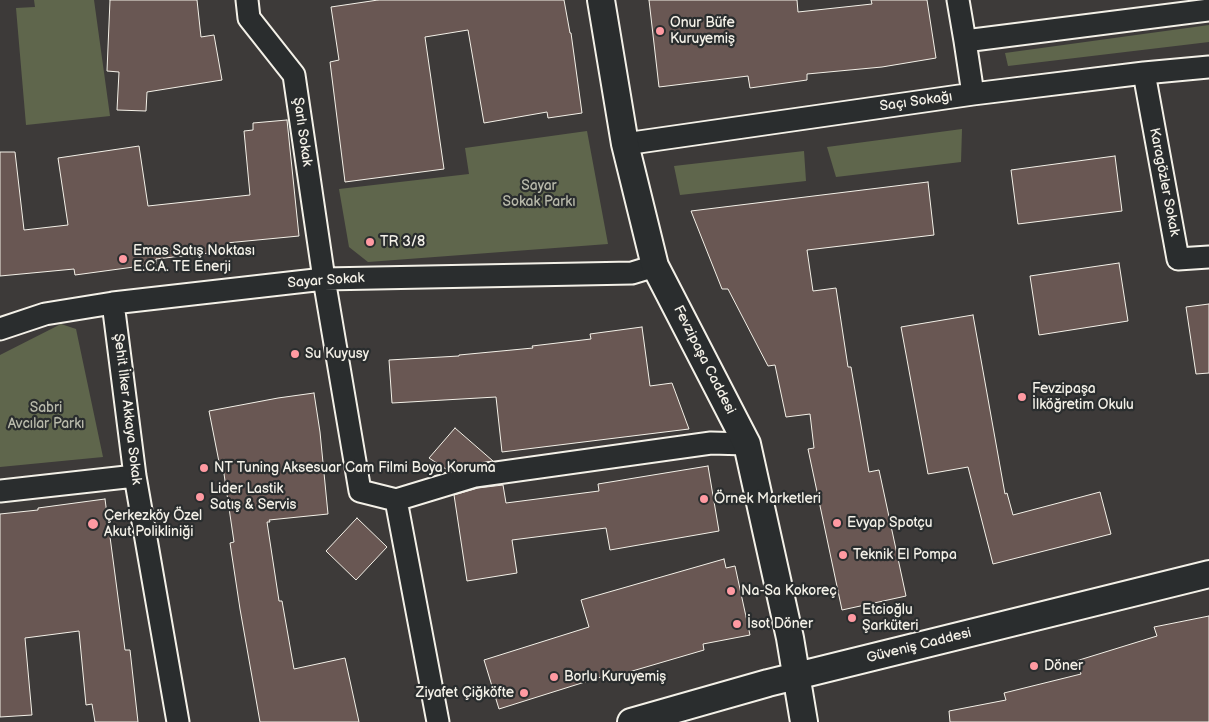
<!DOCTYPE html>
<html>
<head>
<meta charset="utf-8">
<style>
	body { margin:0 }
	canvas { display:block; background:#3d3a39 }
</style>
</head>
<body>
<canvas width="1209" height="722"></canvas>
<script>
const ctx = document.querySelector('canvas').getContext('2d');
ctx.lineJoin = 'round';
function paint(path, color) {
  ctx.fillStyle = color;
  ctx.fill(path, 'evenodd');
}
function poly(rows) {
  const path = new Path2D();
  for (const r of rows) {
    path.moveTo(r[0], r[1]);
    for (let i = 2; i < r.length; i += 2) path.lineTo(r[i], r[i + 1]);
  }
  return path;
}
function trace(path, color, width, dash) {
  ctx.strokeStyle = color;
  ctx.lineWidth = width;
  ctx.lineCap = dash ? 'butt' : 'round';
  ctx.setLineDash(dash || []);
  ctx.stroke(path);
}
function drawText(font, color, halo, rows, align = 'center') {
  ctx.font = font + ' "Balsamiq Sans",sans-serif';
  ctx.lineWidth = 4.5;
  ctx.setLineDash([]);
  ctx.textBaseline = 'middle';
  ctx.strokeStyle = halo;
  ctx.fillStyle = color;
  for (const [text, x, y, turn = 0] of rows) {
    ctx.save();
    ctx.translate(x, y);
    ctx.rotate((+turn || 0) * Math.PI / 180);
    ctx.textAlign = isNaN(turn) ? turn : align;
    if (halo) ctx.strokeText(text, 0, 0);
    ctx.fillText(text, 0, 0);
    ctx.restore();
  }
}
paint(poly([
	[34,0,94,0,110,116,26,125,16,8,35,7],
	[1209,25,1209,42,1008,66,1005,53],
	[962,129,961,162,836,177,827,147],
	[587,131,608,244,368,262,349,247,339,189,469,174,465,148],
	[804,151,806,181,680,195,674,166],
	[61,324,76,329,103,457,0,467,0,355]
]), '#5f664c');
const building = poly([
	[110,0,197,0,201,37,214,35,222,80,147,92,146,111,117,110,119,72,107,71,110,0],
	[378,0,564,0,570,33,571,33,582,113,548,118,547,112,484,123,468,30,425,37,444,169,345,182,330,62,339,60,331,7,378,0],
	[649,0,797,0,798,12,872,4,871,0,927,0,936,58,882,67,807,74,807,80,750,88,748,76,659,87,649,0],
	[287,120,299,236,226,243,227,251,156,259,156,264,75,275,74,269,0,276,0,152,15,152,24,230,68,225,58,158,139,146,148,206,250,195,244,131,253,130,253,123,287,120],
	[1115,156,1122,211,1018,224,1011,170,1115,156],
	[928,182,934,235,807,250,813,291,836,288,848,367,851,367,869,472,879,470,906,596,842,610,808,449,814,448,810,414,786,417,775,365,768,366,728,289,722,289,691,211,928,182],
	[1119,263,1128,321,1039,335,1030,276,1119,263],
	[1209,304,1209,373,1196,374,1186,307,1209,304],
	[973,315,1005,494,1007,493,1013,515,1100,492,1111,534,993,564,968,467,928,474,901,327,973,315],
	[642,327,650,386,672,383,689,429,502,452,496,397,392,403,389,360,459,356,459,355,533,348,532,346,591,339,590,334,642,327],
	[314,393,320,432,328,514,269,520,270,522,267,522,279,601,282,601,294,669,345,658,359,722,260,722,240,609,230,543,234,542,223,467,220,467,209,411,278,398,314,393],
	[455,428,493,461,472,464,449,471,429,458,455,428],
	[708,466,719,531,610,550,606,528,512,540,517,573,467,581,454,495,478,488,503,485,506,503,599,491,598,484,708,466],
	[105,499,125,650,130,650,138,722,95,722,92,704,86,705,79,631,25,638,32,715,0,717,0,514,38,510,38,508,105,499],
	[357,518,387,547,356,580,326,551,357,518],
	[724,559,726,568,735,566,750,635,703,644,704,650,605,679,604,676,499,709,484,660,589,627,581,600,724,559],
	[1209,616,1209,722,950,722,949,711,1006,700,1004,693,1081,674,1076,661,1157,636,1154,627,1209,616]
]);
paint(building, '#695753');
trace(building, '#f4f1e8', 1);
const minor = poly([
	[247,0,249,18,294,75,324,279,360,491,396,500,438,722],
	[958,0,965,41,1209,10],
	[965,41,973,94],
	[1144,73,1178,259,1209,257],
	[625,144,973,94,1144,73,1209,67],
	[113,303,135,476,178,722],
	[0,329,45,314,113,303,324,279,632,273,655,266],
	[0,491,135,476],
	[396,500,475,476,711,443,747,444]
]);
const tertiary = poly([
	[601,0,625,144,655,266,747,444,790,638,804,722],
	[631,722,768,683,1209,574]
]);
trace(minor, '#f4f1e8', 25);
trace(tertiary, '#f4f1e8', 30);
trace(minor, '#2a2d2e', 21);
trace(tertiary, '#2a2d2e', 26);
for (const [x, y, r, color] of [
	[660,31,5,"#ff9aa2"],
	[370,242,5,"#ff9aa2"],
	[123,259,5,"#ff9aa2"],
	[295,354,5,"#ff9aa2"],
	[1022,397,5,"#ff9aa2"],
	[204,468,5,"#ff9aa2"],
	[200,497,5,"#ff9aa2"],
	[704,499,5,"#ff9aa2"],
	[837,523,5,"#ff9aa2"],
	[93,524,6,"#ff9aa2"],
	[843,555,5,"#ff9aa2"],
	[731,591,5,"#ff9aa2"],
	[852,618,5,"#ff9aa2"],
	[737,624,5,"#ff9aa2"],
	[1034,666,5,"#ff9aa2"],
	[554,677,5,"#ff9aa2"],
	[524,693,5,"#ff9aa2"]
]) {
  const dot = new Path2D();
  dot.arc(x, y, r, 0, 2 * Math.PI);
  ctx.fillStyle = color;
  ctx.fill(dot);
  trace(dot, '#2a2d2e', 2);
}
drawText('14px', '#f4f1e8', '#2a2d2e', [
	["Onur Büfe",670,23],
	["Kuruyemiş",670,39],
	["TR 3/8",380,242],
	["Emas Satış Noktası",133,251],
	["E.C.A. TE Enerji",133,267],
	["Su Kuyusy",305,354],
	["Fevzipaşa",1032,389],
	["İlköğretim Okulu",1032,405],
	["NT Tuning Aksesuar Cam Filmi Boya Koruma",214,468],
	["Lider Lastik",210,489],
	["Satış & Servis",210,505],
	["Örnek Marketleri",714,499],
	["Çerkezköy Özel",104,516],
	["Akut Polikliniği",104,532],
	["Evyap Spotçu",847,523],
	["Teknik El Pompa",853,555],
	["Na-Sa Kokoreç",741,591],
	["Etcioğlu",862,610],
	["Şarküteri",862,626],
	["İsot Döner",747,624],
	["Döner",1044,666],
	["Borlu Kuruyemiş",564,677],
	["Ziyafet Çiğköfte",514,693,"right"]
], 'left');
drawText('14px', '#f4f1e8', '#2a2d2e', [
	["Saçı Sokağı",916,102,-8],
	["Şarlı Sokak",302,132,82],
	["Karagözler Sokak",1164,182,79],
	["Sayar Sokak",326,281,-4],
	["Fevzipaşa Caddesi",704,360,63],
	["Şehit İlker Akkaya Sokak",127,409,83],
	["Güveniş Caddesi",919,646,-14]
]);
drawText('14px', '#b8b9aa', '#2a2d2e', [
	["Sayar",539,186],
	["Sokak Parkı",539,202],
	["Sabri",46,408],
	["Avcılar Parkı",46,424]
]);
</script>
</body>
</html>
